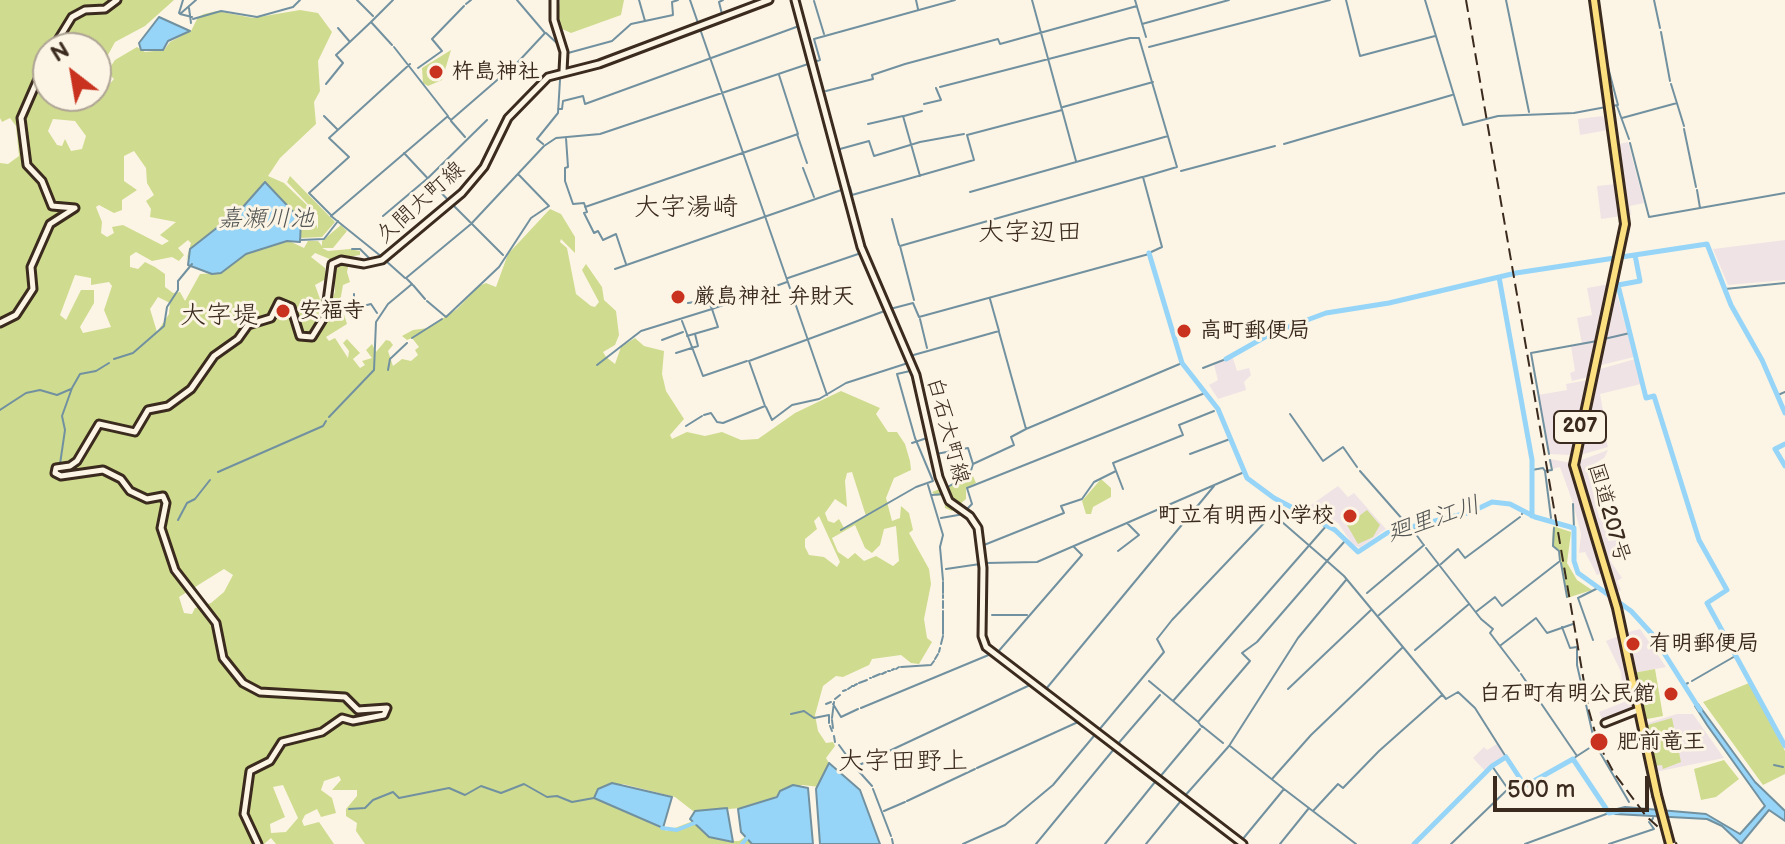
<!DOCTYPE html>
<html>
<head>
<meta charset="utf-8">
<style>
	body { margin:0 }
	#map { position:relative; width:1785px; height:844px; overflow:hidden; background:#fcf5e5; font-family:"Balsamiq Sans",sans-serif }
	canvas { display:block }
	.north { position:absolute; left:32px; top:32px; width:80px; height:80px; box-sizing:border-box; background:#fcf5e5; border:2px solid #afa495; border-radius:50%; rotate:329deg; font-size:22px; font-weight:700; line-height:32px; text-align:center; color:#3b2a1e }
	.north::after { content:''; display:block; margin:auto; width:28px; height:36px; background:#c8321e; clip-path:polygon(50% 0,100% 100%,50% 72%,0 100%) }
	.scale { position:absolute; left:1493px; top:776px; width:156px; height:36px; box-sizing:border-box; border:4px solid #3b2a1e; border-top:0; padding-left:10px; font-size:24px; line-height:28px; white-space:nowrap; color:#3b2a1e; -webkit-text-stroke:6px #fcf5e5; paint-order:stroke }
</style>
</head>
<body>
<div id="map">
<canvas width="1785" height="844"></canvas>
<div class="north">N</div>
<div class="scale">500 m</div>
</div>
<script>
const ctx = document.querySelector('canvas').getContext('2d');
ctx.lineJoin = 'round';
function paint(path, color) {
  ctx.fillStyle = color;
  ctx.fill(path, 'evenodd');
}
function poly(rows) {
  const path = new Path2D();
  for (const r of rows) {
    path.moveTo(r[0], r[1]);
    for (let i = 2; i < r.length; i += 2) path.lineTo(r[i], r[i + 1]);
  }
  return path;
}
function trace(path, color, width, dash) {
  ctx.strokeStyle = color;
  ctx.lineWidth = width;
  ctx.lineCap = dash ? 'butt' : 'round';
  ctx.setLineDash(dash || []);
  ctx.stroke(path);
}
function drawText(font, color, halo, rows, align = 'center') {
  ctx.font = font + ' "Balsamiq Sans","Klee One",sans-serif';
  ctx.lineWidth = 6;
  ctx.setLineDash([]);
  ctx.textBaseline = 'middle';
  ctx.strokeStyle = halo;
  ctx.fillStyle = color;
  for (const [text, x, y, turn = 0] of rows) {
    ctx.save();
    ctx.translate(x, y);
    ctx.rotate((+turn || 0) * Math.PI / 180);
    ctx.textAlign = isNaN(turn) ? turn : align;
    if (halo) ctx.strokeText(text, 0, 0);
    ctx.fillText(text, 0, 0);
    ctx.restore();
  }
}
paint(poly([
	[1603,116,1608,130,1580,135,1578,119],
	[1628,142,1644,203,1630,206,1631,215,1626,216,1615,145],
	[1617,184,1622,216,1601,219,1597,186],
	[1785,240,1785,280,1728,285,1713,249],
	[1610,284,1588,377,1572,381,1570,373,1575,371,1571,346,1582,344,1577,318,1592,315,1587,288],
	[1614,284,1634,357,1601,365,1598,364],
	[1232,355,1237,371,1249,368,1251,375,1244,382,1246,390,1218,399,1209,385,1218,380,1214,365],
	[1635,359,1641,384,1600,394,1605,422,1596,425,1600,436,1605,435,1608,447,1580,455,1578,451,1597,370],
	[1588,380,1571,455,1549,454,1538,395,1567,390,1566,384],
	[1608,450,1604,458,1587,468,1599,517,1603,523,1607,522,1608,541,1618,540,1620,546,1613,548,1613,557,1609,559,1622,578,1617,581,1621,590,1615,593,1576,465,1579,461],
	[1550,459,1571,463,1605,572,1597,575,1585,552,1579,553,1581,534,1573,503,1560,467,1553,469],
	[1338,486,1348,497,1354,493,1386,529,1360,548,1352,544,1338,523,1313,512,1311,505],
	[1640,629,1652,646,1666,667,1633,673,1625,633],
	[1621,635,1636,708,1603,722,1599,712,1624,702,1621,672,1606,641],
	[1677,714,1693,714,1724,758,1655,772,1644,724],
	[1497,744,1504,756,1485,771,1473,758,1484,747,1487,750]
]), '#f0e3e5');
paint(poly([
	[0,0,174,0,145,26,115,42,96,77,96,48,48,48,48,96,82,96,84,107,89,108,114,79,107,72,115,60,137,47,145,52,164,50,170,42,191,31,198,17,204,14,217,11,253,18,300,10,318,13,332,32,318,61,320,91,314,102,316,124,280,158,268,176,284,183,309,207,318,229,318,215,287,182,290,176,335,222,322,237,300,238,301,232,263,184,242,208,191,249,186,261,191,243,188,240,178,248,184,255,179,261,172,257,152,261,136,252,130,256,130,267,138,269,145,262,155,267,165,274,165,287,173,293,180,292,185,301,200,274,221,273,246,254,287,240,304,248,308,241,318,241,322,246,322,241,341,225,347,231,333,248,322,248,328,251,350,249,360,251,360,255,332,260,315,253,311,257,325,268,326,279,315,285,320,299,329,307,335,292,334,270,340,262,349,263,347,272,350,282,343,285,340,302,347,324,326,337,329,341,335,338,348,358,349,351,343,343,347,339,360,353,353,359,360,368,365,365,362,361,372,358,366,350,372,344,376,352,386,340,390,341,393,345,388,351,393,366,402,359,411,361,418,355,415,350,419,347,412,338,407,340,402,336,413,330,428,328,457,309,479,286,486,283,496,287,508,254,550,209,561,214,575,237,575,253,561,239,560,242,567,248,576,294,591,306,595,307,599,302,582,270,586,264,602,287,604,300,616,311,619,335,615,345,603,352,606,357,615,364,621,347,635,338,644,346,664,351,662,374,666,391,684,419,670,435,672,439,687,432,705,436,722,432,741,440,758,439,795,413,841,391,880,408,876,414,888,432,897,432,905,444,910,461,911,470,894,478,886,498,892,521,900,518,901,506,909,513,913,530,909,533,929,569,931,584,924,619,927,638,932,642,919,664,911,663,901,655,872,659,869,665,843,677,836,676,823,686,815,715,818,731,826,743,833,742,835,746,826,758,829,763,820,787,802,785,751,807,707,811,693,811,675,797,623,784,595,794,595,798,667,831,693,821,723,841,739,841,745,837,752,844,365,844,356,831,357,823,346,816,346,809,357,796,357,790,332,790,341,780,339,776,324,781,321,790,332,798,336,813,321,817,317,809,305,815,302,821,304,826,319,822,334,844,276,844,271,838,264,844,0,844,0,163,8,164,19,156,16,126,10,118,2,122,0,118],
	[53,119,75,121,86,136,82,149,71,151,65,139,62,146,57,145,48,131],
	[134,151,146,168,147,183,154,195,146,201,151,209,150,217,176,222,160,235,169,241,162,245,123,225,112,227,114,233,107,237,101,233,102,222,96,207,99,205,114,213,122,210,122,200,137,190,124,181,124,156],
	[75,275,91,278,91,285,109,282,112,286,104,310,111,327,83,333,80,327,94,303,94,290,81,290,66,320,60,315],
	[158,297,170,303,169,314,157,332,150,309],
	[852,472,866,516,844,528,839,519,834,523,828,521,825,513,835,499,847,507,845,481,847,473],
	[819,516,840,562,837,567,824,557,809,555,805,547,805,539,817,529,814,521],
	[855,525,865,548,872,553,880,545,884,529,896,526,899,561,893,566,876,556,864,561,855,553,848,559,838,552,832,538],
	[224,569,233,575,224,592,211,603,195,608,192,614,184,613,179,597],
	[283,785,298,818,286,832,271,833,270,824,285,817,273,787],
	[560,0,624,0,621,15,571,33,560,28,557,21],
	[451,50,442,80,428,86,423,83,422,68],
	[973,476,976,483,966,488,966,499,952,511,945,508,944,495,936,496,932,492],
	[1101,479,1111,488,1111,497,1093,507,1091,514,1086,514,1082,501],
	[1367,510,1380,525,1373,537,1358,544,1347,525],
	[1553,526,1571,532,1567,563,1577,580,1592,590,1567,598,1559,552,1552,546],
	[1655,669,1663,716,1642,720,1639,703,1650,700,1647,683,1635,685,1633,673],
	[1749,683,1785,751,1785,774,1763,785,1703,702],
	[1672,718,1681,762,1663,769,1662,765,1655,766,1644,726],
	[1724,760,1739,779,1716,797,1701,800,1694,769]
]), '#cfdb8e');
const water = poly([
	[159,17,190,31,168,41,163,50,141,50,139,43,159,17],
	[265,182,301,220,300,242,287,241,246,254,221,273,212,274,188,265,190,249,242,208,265,182],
	[1698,704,1755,782,1785,811,1785,821,1769,810,1741,844,1722,826,1707,819,1615,814,1613,810,1625,807,1706,814,1740,834,1765,806,1707,725,1695,706,1698,704],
	[829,763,860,790,880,844,820,844,816,789,829,763],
	[612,783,672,797,663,828,594,798,598,789,612,783],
	[793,785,808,788,813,844,752,844,741,832,738,809,777,797,780,791,793,785],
	[727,808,733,842,709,837,690,819,695,811,727,808]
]);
paint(water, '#96d5f7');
trace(water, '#7291a0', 2);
trace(poly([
	[357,0,373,16],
	[639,0,645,21],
	[690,0,827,395],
	[916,0,918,9],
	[1032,0,1076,161],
	[1135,0,1146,37],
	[1346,0,1360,56,1435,36],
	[1425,0,1463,125,1498,116,1574,113,1606,107],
	[1506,0,1529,112],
	[1598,0,1599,18],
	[1654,0,1660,28],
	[814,1,824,34],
	[1591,1,1593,22],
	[466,4,471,0],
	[189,8,191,23],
	[179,13,183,0],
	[722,14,719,2,723,0],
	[192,17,180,14,196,0],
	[193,19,221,11,257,17,293,7,300,0],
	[1142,24,1229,0],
	[338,28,350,42],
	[1661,32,1670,81],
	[546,33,560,46],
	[392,45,371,22,393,0],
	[1149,47,1330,0],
	[1604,52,1618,105,1612,106],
	[568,53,612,41,631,24,673,15,672,2,678,0],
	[418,68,442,51,432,39,464,6],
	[326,84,343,63,336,55,371,22],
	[1671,84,1684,126],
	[940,87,1130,38,1139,38,1177,167,1143,177,1162,247,1149,253],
	[826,91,873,79,872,75,905,64,998,39,1000,44,1137,6],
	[924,104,941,100,936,88],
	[1617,106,1629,139],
	[1063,107,1153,82],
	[558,109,562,109,563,101,583,96,585,104,799,26],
	[324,116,337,129],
	[904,116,922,111],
	[448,117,451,120,518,62,545,33,517,0],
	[1622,118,1677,103],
	[451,121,465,137],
	[868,124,903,116,920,176],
	[1684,129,1696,187],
	[797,134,807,163],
	[566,138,568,167,565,168,565,181,573,204,584,203,587,212,584,213,594,233,598,231,603,240,616,234,626,264],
	[1630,143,1649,217,1785,193],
	[543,144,537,139,558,113,560,80],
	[1284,144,1452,95],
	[840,149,869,141,874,156,920,142,964,134],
	[404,153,448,200],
	[803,168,814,197],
	[1181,171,1275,146],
	[1697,190,1700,208],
	[970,192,1168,136],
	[452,204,503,255],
	[585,207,798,134,779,75],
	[331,215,309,193,349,157,329,138,410,64],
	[383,216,428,178,487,120],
	[892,219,899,245],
	[300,240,324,239,338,221],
	[352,249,360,249,371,260,377,257],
	[382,257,331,216,448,116,394,47],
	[386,261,405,278],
	[615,269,850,187,852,195,974,160,967,135,1062,110],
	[788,278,861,253],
	[413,285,425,299],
	[1725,289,1785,283],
	[914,300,900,246,1142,177],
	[427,301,446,317,499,267,531,218,549,206,519,175],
	[688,303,708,300,712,309,787,282],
	[354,305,354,294],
	[355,308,371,304,377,313],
	[920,319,927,348],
	[682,321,703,376,747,361],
	[999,332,1026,429],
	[412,338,442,319],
	[1604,339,1630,333],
	[662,340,683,332],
	[676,353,698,346,695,334],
	[910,356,999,331,990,299],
	[114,359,133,353,164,326,167,307,178,290,178,281,192,264],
	[597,365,641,331,712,309,718,327,687,336],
	[1203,368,1226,359],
	[388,370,390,359,407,343],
	[1778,395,1785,392],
	[766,407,772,420,792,405,819,399,846,383,908,363],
	[1217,409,1218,409],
	[0,410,26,393,40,390,57,395,71,389],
	[1290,414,1323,461,1343,447,1357,467],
	[704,415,711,413,717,422,723,423,765,406,749,361,890,309,913,303,919,317,1149,254],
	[329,417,374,370,376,322,388,304,412,284,406,278,471,224,544,146,556,138,600,134,820,60,814,39,955,0],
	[686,426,702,416],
	[912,443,927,438,929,445],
	[936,454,968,448,973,464,1014,445,1011,437,1026,429,1182,363],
	[1190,454,1230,439],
	[1549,454,1531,353,1597,341],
	[60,464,65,430,62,416,72,388,80,374,96,371,109,363],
	[1532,470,1543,468,1545,471,1551,518],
	[1360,471,1411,529],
	[1545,471,1552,470,1550,460],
	[218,472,323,426,326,421],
	[928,485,943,535,940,547,943,580],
	[946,488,970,474,973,464],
	[1123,489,1113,463,1183,435,1179,425,1214,411],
	[932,495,944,494],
	[1573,504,1574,528],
	[966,510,972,504,967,488,1205,393],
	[1522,514,1523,512],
	[1274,515,1327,561,1345,541],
	[941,518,964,514],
	[178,520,187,503,195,499,210,480],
	[1414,528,1415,529],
	[841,530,916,487,933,481,915,438,897,374,910,371],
	[1415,533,1423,544],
	[984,545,1064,513,1061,506,1082,499,1094,482,1116,471],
	[1426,548,1481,619,1493,629,1490,633,1519,671],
	[1118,551,1139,535,1127,523],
	[986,563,1037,562,1242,473],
	[1561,563,1567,597],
	[1441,564,1458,549,1465,558,1520,517],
	[946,569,980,564],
	[943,593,943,582],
	[1367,593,1424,545],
	[943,598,943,595],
	[943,601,943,608],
	[943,611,943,634],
	[1477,611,1495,597,1502,606,1560,561,1559,551,1553,546,1554,528],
	[992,615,1027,615],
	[1379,615,1438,565],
	[1562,627,1570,648,1577,647,1577,665,1595,744,1629,802],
	[1593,640,1578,598,1598,588],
	[941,644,943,636],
	[1501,645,1536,618,1547,633,1573,624],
	[1415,650,1469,604],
	[939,652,940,648],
	[997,653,1082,555,1074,547],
	[935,659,938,654],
	[901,667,931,665,934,661],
	[1007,667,1029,684],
	[896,669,899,667],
	[892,670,894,669],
	[888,671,890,671],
	[882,674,886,672],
	[1521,674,1577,756,1573,759],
	[873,677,880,674],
	[870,678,871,678],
	[1149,681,1197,721],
	[1692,681,1737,655],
	[859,683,867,680],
	[1686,684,1688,683],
	[855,685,857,684],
	[852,686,854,686],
	[848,689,851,687],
	[1046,689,1214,486],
	[1288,689,1371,610],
	[843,691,846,690],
	[835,699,840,695],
	[1173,701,1327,525],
	[826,704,831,702],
	[833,704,841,717,858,709],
	[861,708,991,654,1004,665],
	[791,714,804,711,814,718,829,715,829,723],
	[832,718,834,702],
	[832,720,833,728],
	[830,726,832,731],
	[1202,726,1223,743],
	[1202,727,1198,722,1250,661,1242,653,1257,642,1327,561,1344,576,1446,699,1458,692,1475,708,1506,757],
	[834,736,835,742],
	[1100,739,1134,765],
	[839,745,855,767,1030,685,1095,735],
	[1117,745,1160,695],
	[1230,746,1284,789],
	[1577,756,1594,745],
	[1774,765,1783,767],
	[855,767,872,786],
	[977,768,1078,722],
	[1159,778,1200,729],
	[1272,779,1311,735,1403,647],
	[873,789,891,836],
	[1183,798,1229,746,1298,638,1346,580],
	[907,801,975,769],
	[349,809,365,808,373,800,393,792,399,798,449,788,465,795,481,786,501,793,524,784,547,797,557,796,572,802,594,798],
	[884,811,905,802],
	[1313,811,1338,784,1343,788,1379,751,1442,695],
	[1652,820,1653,818],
	[892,839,893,844],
	[1242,840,1284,789,1356,844],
	[963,844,1005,825,1053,785,1164,652,1157,639,1172,620,1284,502],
	[1036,844,1114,749],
	[1105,844,1155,782,1135,767],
	[1146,844,1180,802],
	[1280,844,1309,808],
	[1451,844,1508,789,1492,766],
	[1525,844,1609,813],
	[1609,844,1654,829,1649,822]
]), '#7291a0', 2);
trace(poly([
	[662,828,677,830,697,822],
	[742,844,747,838]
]), '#96d5f7', 4);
trace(poly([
	[1149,253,1182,363,1218,409,1247,478,1274,498,1335,530,1358,552,1387,533,1471,512,1492,502,1510,504,1535,517,1574,528,1574,561,1578,573,1631,611,1652,634,1700,710],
	[1635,255,1640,281,1618,285,1646,398,1654,396,1699,540,1727,590,1707,603,1785,746],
	[1499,277,1532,460,1532,516],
	[1226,359,1272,333,1326,313,1389,303,1516,273,1707,244,1731,305,1762,360,1785,413],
	[1785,444,1775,449,1785,466],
	[1414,844,1492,766,1506,757,1525,786,1573,759,1609,813,1619,811]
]), '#96d5f7', 5);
const secondary = poly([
	[554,0,554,20,564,52,563,71],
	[795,0,861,247,916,375,939,477,949,501,970,516,978,528,983,568,982,636,986,647,1243,844],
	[53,48,72,17,85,10,105,9,117,0],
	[0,323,16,315,33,289,31,267,50,224,75,208,52,206,42,181,27,165,21,118,48,56],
	[1605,723,1638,710],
	[258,844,244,814,250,771,270,761,282,742,322,732,342,718,353,721,384,715,387,708,358,710,345,697,260,692,243,683,223,658,216,623,175,570,161,528,166,503,163,496,147,499,130,491,121,479,103,470,61,476,55,473,56,468,70,466,77,461,99,424,135,432,148,410,168,406,191,389,214,356,238,339,248,325,271,318,279,302,291,307,300,336,312,337,325,316,332,264,341,260,364,264,382,260,462,193,484,167,508,118,548,77,599,64,769,0]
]);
const trunk = poly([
	[1594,0,1625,224,1574,465,1617,608,1657,795]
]);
trace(secondary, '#3b2a1e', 11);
trace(trunk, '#3b2a1e', 12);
trace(secondary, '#fcf5e5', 5);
trace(trunk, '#fce080', 6);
trace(poly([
	[1466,0,1589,711,1598,743,1614,773,1646,816,1677,844]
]), '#3b2a1e', 2, [12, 6]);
const trunkBridge = poly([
	[1657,795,1670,844]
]);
trace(trunkBridge, '#3b2a1e', 12, []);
trace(trunkBridge, '#fce080', 6);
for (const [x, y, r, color] of [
	[436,72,8,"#c8321e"],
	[678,297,8,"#c8321e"],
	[283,311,8,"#c8321e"],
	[1184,331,8,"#c8321e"],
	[1350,516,8,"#c8321e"],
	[1633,644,8,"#c8321e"],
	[1671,694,8,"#c8321e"],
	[1599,742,10,"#c8321e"]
]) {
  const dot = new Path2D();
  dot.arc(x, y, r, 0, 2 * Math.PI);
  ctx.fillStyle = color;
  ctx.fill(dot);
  trace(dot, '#fcf5e5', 3);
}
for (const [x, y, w] of [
	[1580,427,52]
]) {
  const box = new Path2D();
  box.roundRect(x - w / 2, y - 16, w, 32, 6);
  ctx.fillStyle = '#fcf5e5';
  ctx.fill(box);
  trace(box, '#3b2a1e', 2);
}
drawText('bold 20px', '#3b2a1e', null, [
	["207",1580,427]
]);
drawText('bold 22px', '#3b2a1e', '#fcf5e5', [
	["杵島神社",452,72],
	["厳島神社 弁財天",694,297],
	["安福寺",299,311],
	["高町郵便局",1200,331],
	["町立有明西小学校",1334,516,"right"],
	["有明郵便局",1649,644],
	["白石町有明公民館",1655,694,"right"],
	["肥前竜王",1617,742]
], 'left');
drawText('22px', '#3b2a1e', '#fcf5e5', [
	["久間大町線",421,203,-42],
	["白石大町線",947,431,75],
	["国道207号",1608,513,74]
]);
drawText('italic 24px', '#525554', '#fcf5e5', [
	["嘉瀬川池",266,220],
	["廻里江川",1434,520,-18]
]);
drawText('26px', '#3b2a1e', '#fcf5e5', [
	["大字湯崎",686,208],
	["大字辺田",1030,233],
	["大字堤",219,316],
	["大字田野上",903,762]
]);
</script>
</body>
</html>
